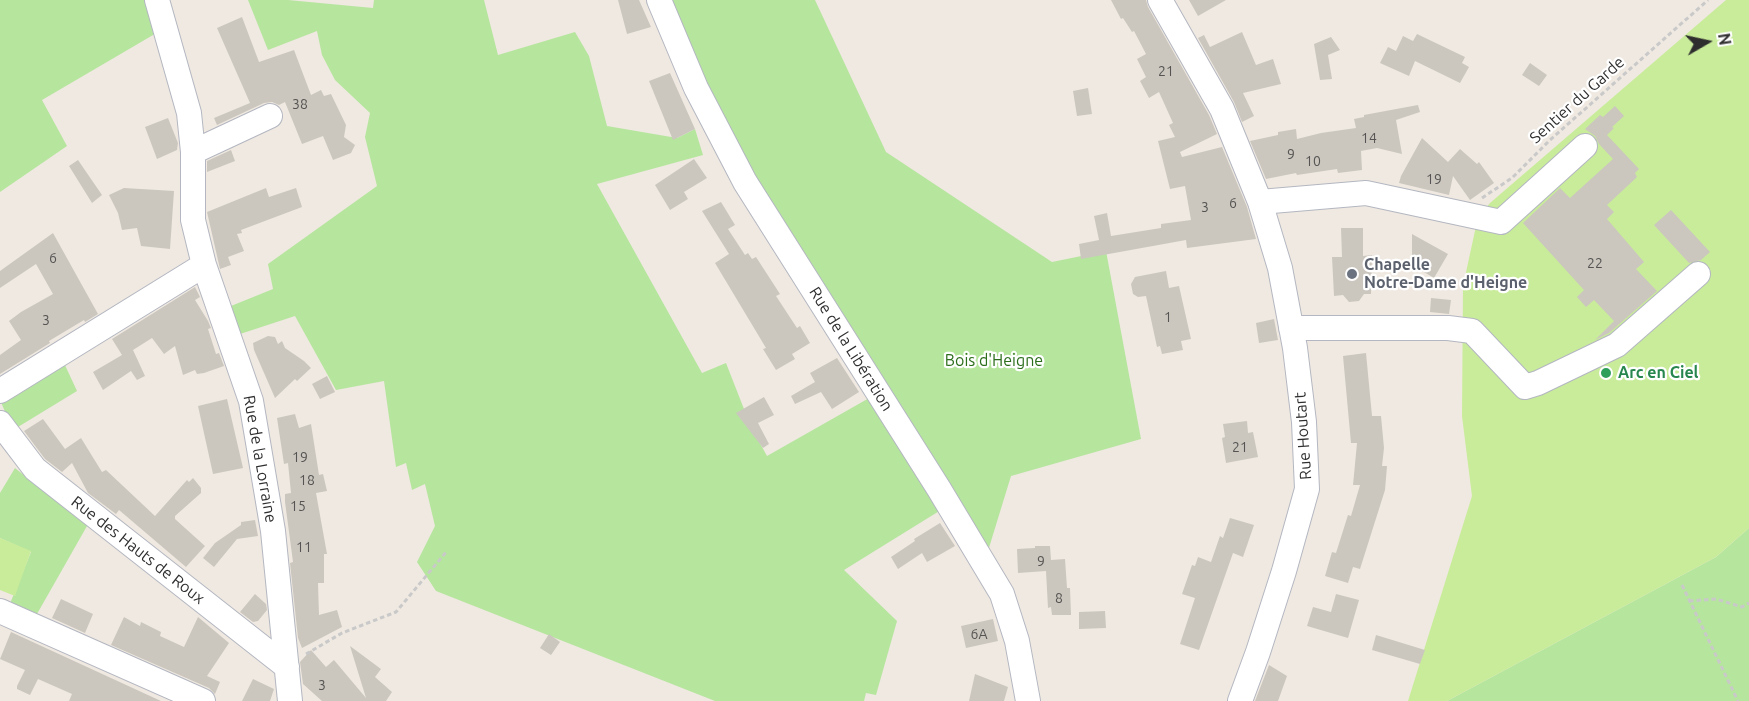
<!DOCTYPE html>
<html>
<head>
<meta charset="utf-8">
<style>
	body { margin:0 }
	#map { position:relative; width:1749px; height:701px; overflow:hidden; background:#efe9e1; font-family:Ubuntu,sans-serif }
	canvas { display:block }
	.north { position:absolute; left:1677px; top:12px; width:60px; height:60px; -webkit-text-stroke:4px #fff; paint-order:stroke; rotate:81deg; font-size:16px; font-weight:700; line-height:24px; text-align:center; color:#2e2e2e }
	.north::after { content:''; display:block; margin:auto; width:21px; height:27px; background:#2e2e2e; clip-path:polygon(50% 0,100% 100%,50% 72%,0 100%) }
</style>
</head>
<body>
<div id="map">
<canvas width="1749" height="701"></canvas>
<div class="north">N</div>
</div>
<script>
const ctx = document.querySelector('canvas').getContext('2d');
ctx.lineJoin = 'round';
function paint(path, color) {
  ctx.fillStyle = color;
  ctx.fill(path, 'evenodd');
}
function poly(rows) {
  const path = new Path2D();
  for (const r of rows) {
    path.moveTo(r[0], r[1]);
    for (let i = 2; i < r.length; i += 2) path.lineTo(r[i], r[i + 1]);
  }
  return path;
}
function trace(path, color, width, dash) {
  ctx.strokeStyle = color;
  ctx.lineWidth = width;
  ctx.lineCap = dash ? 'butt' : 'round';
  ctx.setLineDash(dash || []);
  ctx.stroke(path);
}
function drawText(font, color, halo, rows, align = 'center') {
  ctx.font = font + ' Ubuntu,sans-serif';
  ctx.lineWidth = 4.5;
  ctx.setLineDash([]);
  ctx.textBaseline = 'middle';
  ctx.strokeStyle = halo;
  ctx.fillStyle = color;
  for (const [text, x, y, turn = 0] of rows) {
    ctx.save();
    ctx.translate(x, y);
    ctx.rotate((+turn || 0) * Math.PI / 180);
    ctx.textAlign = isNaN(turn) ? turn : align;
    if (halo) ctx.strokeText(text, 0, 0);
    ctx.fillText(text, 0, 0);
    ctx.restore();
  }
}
paint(poly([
	[0,0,157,0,165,28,42,100,67,146,0,192],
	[248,0,288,0,373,8,374,0,484,0,498,55,575,32,589,56,607,126,677,138,695,129,703,155,597,184,702,373,726,363,751,427,767,456,878,393,745,182,659,0,815,0,886,152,1052,262,1106,251,1141,439,1011,476,984,564,949,505,844,570,897,621,876,695,866,693,864,701,715,701,436,591,417,562,435,526,425,484,412,490,406,463,396,467,384,381,336,390,295,316,237,335,231,306,273,289,268,264,377,186,365,137,370,113,335,80,322,55,317,31,268,50],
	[64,363,77,391,13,430,0,400],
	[15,468,87,526,33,621,9,606,31,552,0,538,0,493],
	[1749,528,1749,701,1447,701,1716,557]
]), '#b6e59e');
paint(poly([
	[1726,0,1749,0,1749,528,1716,557,1447,701,1408,701,1472,496,1462,416,1463,286,1478,217,1490,203],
	[0,538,31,551,15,596,0,590]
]), '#c9ec9a');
paint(poly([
	[618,0,639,0,651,27,627,34],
	[1111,0,1146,0,1148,7,1209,115,1217,134,1180,152,1182,157,1222,147,1247,207,1256,239,1187,248,1186,240,1081,259,1079,244,1099,240,1094,216,1107,213,1111,236,1161,228,1161,224,1191,220,1185,186,1170,189,1158,141,1175,137,1169,125,1173,123,1159,92,1149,98,1140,81,1146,77,1137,59,1146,54,1134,31,1132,32,1123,18,1121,19],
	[1189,0,1226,0,1198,16],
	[242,17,259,62,294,50,311,95,321,90,324,96,331,94,346,125,344,137,355,145,351,153,333,160,323,136,302,144,285,102,279,105,272,102,264,103,217,125,214,118,250,103,217,28],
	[1242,32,1256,65,1273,59,1281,84,1243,93,1254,116,1242,122,1234,102,1198,38,1204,35,1210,47],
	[1417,34,1465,57,1462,63,1469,67,1460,83,1415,61,1409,76,1380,63,1388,47,1396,51,1403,36,1413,41],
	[1331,37,1340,50,1328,55,1332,79,1320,80,1314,44],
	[1530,63,1547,75,1539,86,1522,75],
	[670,73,695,129,673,140,649,81],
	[1088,88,1092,114,1077,116,1073,91],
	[1418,105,1420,112,1396,120,1402,154,1377,148,1361,151,1362,170,1338,173,1337,169,1297,175,1296,173,1266,179,1250,141,1278,135,1278,132,1296,129,1297,139,1321,133,1356,128,1354,119,1364,117,1364,115],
	[1615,106,1624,116,1612,127,1614,128,1607,135,1639,169,1635,173,1637,177,1607,205,1614,212,1607,219,1644,262,1636,269,1657,291,1609,333,1595,340,1614,321,1594,300,1586,307,1577,297,1584,290,1523,223,1560,188,1570,198,1613,159,1599,144,1595,136,1585,129,1600,115,1603,117],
	[168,118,178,143,177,150,157,159,145,127],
	[1422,138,1448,162,1460,149,1477,164,1479,162,1494,183,1470,200,1453,176,1449,195,1399,183,1401,176],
	[231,150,235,161,207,172,207,161],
	[694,159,707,178,684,192,688,199,670,210,655,185],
	[78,160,102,195,92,203,69,166],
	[124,188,174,191,170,249,141,246,137,228,122,230,118,213,109,195],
	[266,188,269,197,296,188,302,207,241,230,242,233,237,234,244,251,228,257,231,265,220,269,207,212],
	[721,202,735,225,728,229,745,255,748,253,752,259,756,257,780,294,776,296,797,328,800,326,810,343,792,354,795,359,776,370,763,349,766,348,715,263,729,254,702,211],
	[1671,210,1710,252,1701,260,1689,263,1654,225],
	[1341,228,1363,228,1363,256,1372,255,1371,294,1364,294,1359,301,1349,302,1343,295,1334,296,1332,257,1342,257],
	[53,233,98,314,85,322,84,320,49,341,50,343,0,374,0,355,21,340,9,321,21,312,53,294,36,264,0,288,0,271],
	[1412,234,1448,254,1434,278,1412,265],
	[1166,271,1169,288,1179,286,1191,339,1181,341,1183,350,1162,354,1160,346,1157,347,1146,296,1138,297,1133,294,1131,284,1135,277],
	[195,287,200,297,195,300,208,321,211,328,208,329,216,354,219,353,224,366,204,373,197,374,195,370,183,375,175,346,164,354,152,338,133,350,145,376,137,380,131,371,103,390,93,372,122,355,112,339],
	[1431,298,1451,300,1449,314,1430,312],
	[1274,319,1278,340,1259,343,1256,323],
	[268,336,275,337,278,344,282,341,285,348,304,361,311,368,297,381,295,379,275,398,254,350,253,343],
	[1366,353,1372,416,1381,416,1384,448,1382,466,1387,466,1385,490,1360,569,1353,567,1348,583,1325,576,1332,552,1336,553,1348,515,1351,516,1360,485,1353,485,1357,443,1351,443,1343,356],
	[837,358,859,392,832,409,821,392,795,404,791,396,815,382,810,373],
	[327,376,335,392,320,399,312,384],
	[764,397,774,415,758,423,769,444,763,448,736,413],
	[227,399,243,468,213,474,198,406],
	[295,414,299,428,311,424,319,475,323,474,327,491,316,493,327,554,324,554,324,583,318,583,319,615,337,610,342,627,302,648,298,638,290,563,293,562,285,502,285,494,291,493,288,463,284,464,277,418],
	[43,419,65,449,81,438,102,472,106,470,155,516,187,480,189,482,193,478,201,488,201,493,175,516,175,519,205,546,186,567,119,510,116,514,88,493,72,463,62,472,45,459,24,431],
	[1247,421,1248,433,1253,432,1258,457,1226,463,1222,438,1225,437,1223,424],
	[1230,518,1254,525,1243,557,1233,553,1199,650,1180,644,1195,598,1182,594,1192,565,1195,566,1198,557,1211,562,1220,536,1223,538],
	[255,520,258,536,237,539,214,567,203,558,215,543,241,525,241,522],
	[940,523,955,546,927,562,922,553,898,569,891,557,915,541,914,539],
	[1035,546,1050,546,1051,560,1065,559,1067,588,1070,588,1071,615,1052,615,1051,607,1048,608,1046,571,1018,573,1017,549,1035,548],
	[255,594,266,604,267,610,258,621,253,622,240,612],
	[1336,594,1359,600,1348,638,1307,626,1313,607,1331,612],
	[61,599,93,614,85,633,52,618],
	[1105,611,1106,628,1079,629,1079,612],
	[124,617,140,626,141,622,161,632,160,636,184,647,198,617,229,643,207,676,220,682,215,694,209,688,111,645],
	[993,619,998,641,966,648,961,626],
	[11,632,161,701,69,701,72,694,38,679,30,695,17,689,17,686,25,670,0,659],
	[549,634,560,642,551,655,540,648],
	[1376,635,1425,650,1420,664,1372,650],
	[350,646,381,669,375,677,392,692,386,701,322,701,303,684,300,662,311,650,326,667,334,660,366,698],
	[1269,665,1287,676,1278,701,1255,701],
	[975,674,1008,687,1004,701,969,701],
	[253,679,274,689,270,701,242,701]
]), '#cbc7bf');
const minor = poly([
	[157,0,189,113,193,152,193,220,204,265,251,401,273,531,290,701],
	[659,0,696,88,745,182,939,489,1002,594,1017,641,1028,701],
	[1160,0,1222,109,1260,202,1280,268,1295,348,1304,422,1307,489,1284,571,1258,652,1240,701],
	[193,152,270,116],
	[1260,202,1366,193,1501,222,1585,146],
	[1291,328,1448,328,1472,331,1525,387,1538,383,1617,345,1698,274],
	[0,391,204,265],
	[0,423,35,469,287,667],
	[0,611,203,701]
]);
trace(minor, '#b4b7c1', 26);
trace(poly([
	[1482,198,1512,178,1550,140,1708,0],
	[1682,585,1738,701],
	[1689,601,1716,599,1742,607,1749,603],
	[306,654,342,633,396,612,447,551]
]), '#c9c9c9', 3, [4.5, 3]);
trace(minor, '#fff', 24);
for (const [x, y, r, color] of [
	[1352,274,6,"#6b7280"],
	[1606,373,6,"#2e9e5b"]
]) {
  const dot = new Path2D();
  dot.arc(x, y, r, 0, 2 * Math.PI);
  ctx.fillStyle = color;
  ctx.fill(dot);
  trace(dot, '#fff', 2);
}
drawText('14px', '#555452', null, [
	["21",1166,71],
	["38",300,104],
	["14",1369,138],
	["9",1291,154],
	["10",1313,161],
	["19",1434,179],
	["6",1233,203],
	["3",1205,207],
	["6",53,258],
	["22",1595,263],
	["1",1168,317],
	["3",46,320],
	["21",1240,447],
	["19",300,457],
	["18",307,480],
	["15",298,506],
	["11",304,547],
	["9",1041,561],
	["8",1059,598],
	["6A",979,634],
	["3",322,685]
]);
drawText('16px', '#2e2e2e', '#fff', [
	["Sentier du Garde",1577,100,-42],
	["Rue de la Libération",851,349,58],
	["Rue Houtart",1303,436,-94],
	["Rue de la Lorraine",260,459,80],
	["Rue des Hauts de Roux",138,550,38]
]);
drawText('bold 16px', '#5b616d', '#fff', [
	["Chapelle",1364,265],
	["Notre-Dame d'Heigne",1364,283]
], 'left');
drawText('16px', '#2c6e1b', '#fff', [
	["Bois d'Heigne",994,361]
]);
drawText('bold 16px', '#27864d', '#fff', [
	["Arc en Ciel",1618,373]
], 'left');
</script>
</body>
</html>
